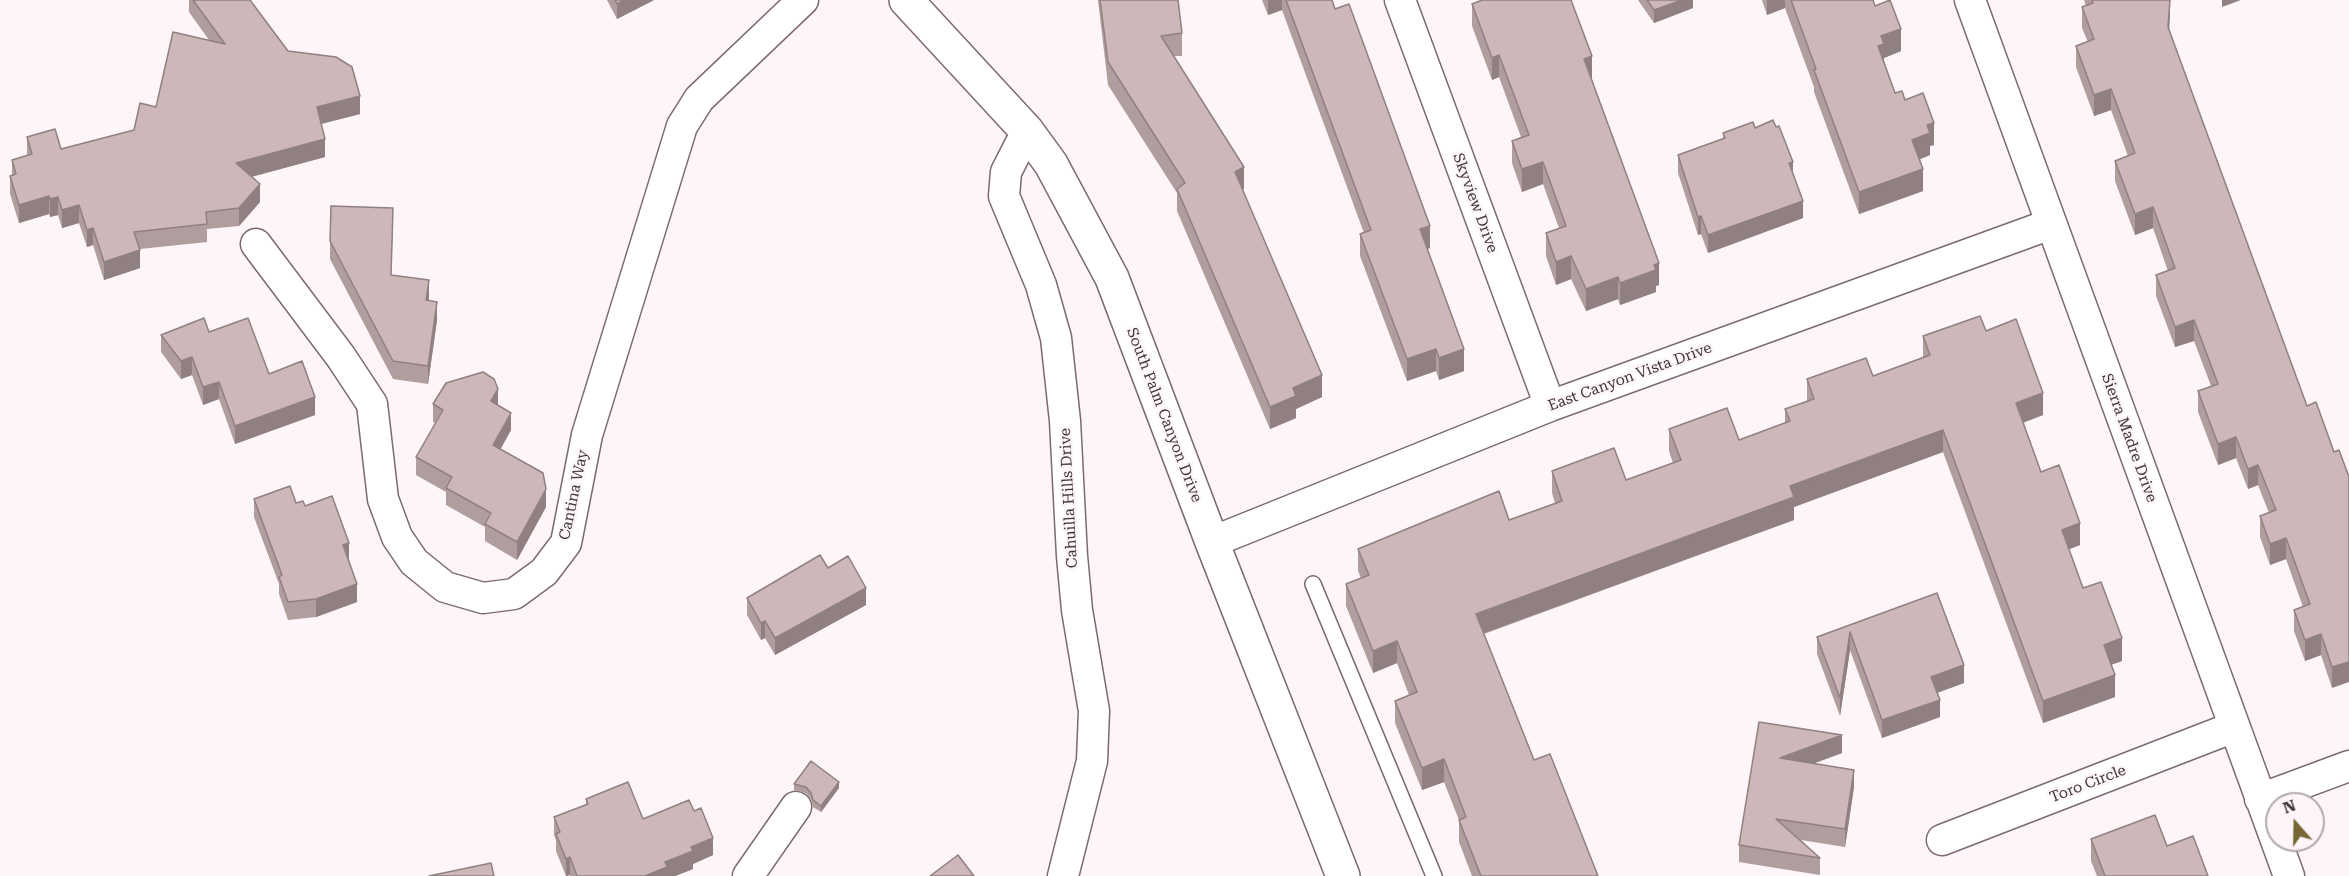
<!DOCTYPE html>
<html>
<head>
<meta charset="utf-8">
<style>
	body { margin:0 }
	#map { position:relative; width:2349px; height:876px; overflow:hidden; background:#fdf5f7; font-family:"Roboto Serif",serif }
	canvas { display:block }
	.north { position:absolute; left:2265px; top:792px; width:60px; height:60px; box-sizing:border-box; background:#fdf5f7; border:2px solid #b1a9ab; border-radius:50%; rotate:340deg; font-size:16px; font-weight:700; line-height:24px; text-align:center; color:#3e3639 }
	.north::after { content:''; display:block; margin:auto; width:21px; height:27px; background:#776735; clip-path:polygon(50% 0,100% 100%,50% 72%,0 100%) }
</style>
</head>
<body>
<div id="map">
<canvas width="2349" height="876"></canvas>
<div class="north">N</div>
</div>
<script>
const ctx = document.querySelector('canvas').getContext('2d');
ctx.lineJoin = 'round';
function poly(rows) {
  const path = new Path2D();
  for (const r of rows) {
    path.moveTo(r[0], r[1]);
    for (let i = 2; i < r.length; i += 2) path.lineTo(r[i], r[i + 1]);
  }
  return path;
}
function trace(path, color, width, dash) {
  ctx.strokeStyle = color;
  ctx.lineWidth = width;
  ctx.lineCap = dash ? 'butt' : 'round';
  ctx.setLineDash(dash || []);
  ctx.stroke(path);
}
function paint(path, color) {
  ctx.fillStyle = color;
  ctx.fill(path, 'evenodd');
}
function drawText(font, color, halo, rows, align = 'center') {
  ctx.font = font + ' "Roboto Serif",serif';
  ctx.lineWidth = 5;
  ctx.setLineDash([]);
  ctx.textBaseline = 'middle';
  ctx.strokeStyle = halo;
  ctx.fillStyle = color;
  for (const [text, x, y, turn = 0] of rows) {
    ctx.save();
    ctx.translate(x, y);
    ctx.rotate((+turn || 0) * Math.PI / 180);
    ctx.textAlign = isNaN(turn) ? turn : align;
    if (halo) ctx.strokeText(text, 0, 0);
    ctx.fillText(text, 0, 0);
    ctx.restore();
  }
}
const lane = poly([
	[1313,584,1434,876]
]);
const street = poly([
	[1400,0,1550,406],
	[1970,0,2289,876],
	[1027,131,1006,172,1004,196,1041,285,1056,338,1065,421,1072,556,1077,610,1094,711,1092,761,1063,876],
	[256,244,341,357,372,404,383,499,397,537,414,562,445,587,483,598,514,594,544,572,566,543,587,435,682,126,699,99,803,0],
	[1212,542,1550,406,2051,224],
	[2260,799,2349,766],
	[1942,840,2234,727],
	[748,876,796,807]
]);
const secondary = poly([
	[906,0,1027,131,1051,164,1112,278,1212,542,1343,876]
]);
trace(lane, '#7d6a70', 18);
trace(street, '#7d6a70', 33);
trace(secondary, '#7d6a70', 36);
trace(lane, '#fff', 15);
trace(street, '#fff', 30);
trace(secondary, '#fff', 33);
paint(poly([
	[189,0,250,0,288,51,360,114,321,124,325,157,251,177,260,202,239,226,207,229,207,242,140,249,140,268,104,280,93,245,87,247,79,223,62,228,58,215,50,217,49,214,19,223,10,194,10,176,12,176,12,160,27,155,27,137,61,149,134,130,156,107,209,40,189,12],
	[607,0,654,0,617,19],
	[1098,0,1178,0,1182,33,1182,56,1174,56,1244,189,1242,190,1322,397,1296,409,1296,418,1270,429,1177,211,1177,193,1108,85],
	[1262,0,1332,0,1430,248,1427,249,1464,371,1439,380,1436,371,1407,381,1360,256,1360,234,1364,233,1282,10,1268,15],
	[1638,0,1693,0,1693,8,1654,23],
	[1762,0,1873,0,1875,6,1901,51,1884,58,1884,63,1895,93,1905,100,1934,145,1930,146,1930,155,1919,160,1923,191,1859,214,1814,92,1814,87,1785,8,1767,15],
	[2084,0,2170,0,2169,30,2307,406,2334,452,2332,688,2321,655,2305,661,2294,631,2294,610,2303,607,2286,559,2270,565,2260,537,2260,516,2269,513,2258,485,2248,489,2236,458,2218,465,2198,412,2198,391,2211,386,2194,341,2175,347,2156,296,2156,275,2168,271,2153,228,2135,235,2115,181,2115,161,2128,156,2111,110,2094,116,2076,67,2076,46,2088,42,2082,28,2082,7,2086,6],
	[1472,4,1592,78,1591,79,1659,285,1656,286,1656,292,1620,305,1618,299,1586,311,1571,279,1556,285,1546,256,1546,233,1559,228,1543,184,1522,192,1512,163,1512,141,1521,137,1499,77,1492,80,1472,26],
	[1755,128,1793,174,1803,218,1708,253,1701,234,1698,235,1678,173,1678,155,1723,139,1723,133],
	[393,226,391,275,429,298,428,301,437,320,428,384,393,379,330,259,330,241],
	[1986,331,2043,415,2023,423,2041,472,2080,545,2069,549,2083,588,2122,661,2111,665,2115,697,2043,723,1943,452,1794,507,1794,520,1484,634,1534,760,1598,876,1472,876,1459,842,1459,820,1444,782,1422,790,1395,723,1395,701,1409,695,1397,663,1373,673,1346,606,1346,584,1361,578,1358,571,1358,549,1509,520,1555,503,1552,493,1552,471,1626,480,1673,463,1669,451,1669,429,1739,440,1785,423,1785,409,1807,401,1807,379,1873,376,1923,358,1923,336],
	[209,332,269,374,315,415,235,444,219,399,203,405,192,375,181,379,161,352,161,335],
	[433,404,498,405,511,430,500,449,546,507,517,560,485,541,485,527,446,505,446,492,416,475,416,457,435,423,433,422],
	[254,499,296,503,305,506,349,561,357,602,316,617,288,620,279,594,279,584,254,517],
	[828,568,866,605,775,655,765,638,761,640,747,615,747,598],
	[1937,593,1964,683,1937,693,1940,717,1882,738,1850,650,1840,716,1817,654,1817,637],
	[1759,722,1842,753,1814,763,1854,787,1845,847,1801,840,1820,858,1820,875,1739,862,1739,845],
	[794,784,839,788,821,812,813,807,811,799,806,793,794,790],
	[586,799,643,819,713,855,693,864,693,869,675,876,570,876,570,875,566,876,556,851,556,840,554,835,554,817,586,805],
	[2091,839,2167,846,2208,876,2097,876,2091,861]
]), '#b09d9e');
paint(poly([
	[624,0,654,0,617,19,617,4],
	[1268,0,1282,0,1282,10,1268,15],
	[1682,0,1693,0,1693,8,1654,23,1654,10],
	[1767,0,1785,0,1785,8,1767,15],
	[2170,0,2170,17,2168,47,2168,27],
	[2222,0,2241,0,2222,7],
	[1901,29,1901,51,1884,58,1884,67,1878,46,1881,36],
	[1499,55,1499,77,1492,80,1492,58],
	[1592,56,1592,78,1584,81,1584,59],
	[2111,89,2111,110,2094,116,2094,95],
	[360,96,360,114,317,125,317,107],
	[1934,123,1934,145,1930,146,1930,155,1912,162,1912,140,1927,125],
	[325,139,325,157,236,181,236,163],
	[1543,162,1543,184,1522,192,1522,169],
	[1793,162,1793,180,1789,163],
	[1244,167,1244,189,1235,194,1235,172],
	[1923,169,1923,191,1859,214,1859,192],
	[260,184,260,202,239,226,239,208],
	[49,196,49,214,19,223,19,205],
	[58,197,58,215,50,217,50,199],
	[1803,201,1803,218,1708,253,1708,235],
	[79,205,79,223,62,228,62,210],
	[2153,207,2153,228,2135,235,2135,214],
	[1701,216,1701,234,1698,235,1698,217],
	[1430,226,1430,248,1420,252,1420,229],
	[93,228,93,245,87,247,87,230],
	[140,250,140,268,104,280,104,262],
	[1571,256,1571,279,1556,285,1556,262],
	[1659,263,1659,285,1656,286,1656,292,1620,305,1620,283],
	[1618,277,1618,299,1586,311,1586,289],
	[429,280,429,298,426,318,426,300],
	[437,302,437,320,428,384,428,366],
	[2194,320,2194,341,2175,347,2175,327],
	[1436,349,1436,371,1407,381,1407,359],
	[1464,349,1464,371,1439,380,1439,358],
	[192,357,192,375,181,379,181,361],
	[1322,375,1322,397,1296,409,1296,418,1270,429,1270,407,1293,388],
	[219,382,219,399,203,405,203,387],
	[498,389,498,407,491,401],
	[2043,393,2043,415,2016,425,2016,403],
	[315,397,315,415,235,444,235,426],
	[511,413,511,430,493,463,493,445],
	[1943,430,1943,452,1794,507,1794,520,1476,636,1476,614,1790,486],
	[2236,437,2236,458,2218,465,2218,444],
	[2258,465,2258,485,2248,489,2248,469],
	[546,489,546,507,517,560,517,542],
	[2080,523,2080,545,2062,552,2062,530],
	[2286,538,2286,559,2270,565,2270,544],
	[349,543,349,561,343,545],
	[357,584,357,602,316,617,316,599],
	[866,588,866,605,775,655,775,638],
	[765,621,765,638,761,640,761,623],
	[1850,632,1850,650,1840,716,1840,698],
	[2321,634,2321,655,2305,661,2305,640],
	[2122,638,2122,661,2104,667,2104,645],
	[1397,641,1397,663,1373,673,1373,651],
	[2349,662,2349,682,2332,688,2332,667],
	[1964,665,1964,683,1931,695,1931,677],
	[2115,675,2115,697,2043,723,2043,701],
	[1940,700,1940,717,1882,738,1882,720],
	[1842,735,1842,753,1780,776,1780,758],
	[1444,759,1444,782,1422,790,1422,768],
	[1854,770,1854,787,1845,847,1845,829],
	[839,782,839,788,821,812,821,806],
	[713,838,713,855,693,864,693,869,675,876,645,876,665,862,691,847],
	[570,857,570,875,566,876,566,859]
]), '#908081');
const building = poly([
	[193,0,250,0,288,51,336,57,352,67,360,96,317,107,325,139,236,163,260,184,239,208,206,212,207,224,134,232,140,250,104,262,93,228,87,230,79,205,62,210,58,197,50,199,49,196,19,205,10,176,16,174,12,160,32,154,27,137,55,129,61,149,134,130,140,103,156,107,173,32,225,44,193,0],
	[615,0,624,0,617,4,615,0],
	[1100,0,1178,0,1182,33,1161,36,1244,167,1235,172,1322,375,1293,388,1296,396,1270,407,1177,189,1185,183,1108,62,1100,0],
	[1286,0,1332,0,1335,9,1349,4,1430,226,1420,229,1464,349,1439,358,1436,349,1407,359,1360,234,1371,230,1286,0],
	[1482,0,1571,0,1592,56,1584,59,1659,263,1654,265,1656,270,1620,283,1618,277,1586,289,1571,256,1556,262,1546,233,1566,226,1543,162,1522,169,1512,141,1529,135,1499,55,1492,58,1472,4,1482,0],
	[1647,0,1682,0,1654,10,1647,0],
	[1791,0,1873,0,1875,6,1890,0,1901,29,1881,36,1884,44,1878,46,1895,93,1902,91,1905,100,1923,93,1934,123,1927,125,1930,133,1912,140,1923,169,1859,192,1814,70,1816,69,1791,0],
	[2092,0,2170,0,2168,27,2307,406,2316,402,2334,452,2339,450,2349,477,2349,662,2332,667,2321,634,2305,640,2294,610,2310,604,2286,538,2270,544,2260,516,2276,510,2258,465,2248,469,2236,437,2218,444,2198,391,2218,384,2194,320,2175,327,2156,275,2175,268,2153,207,2135,214,2115,161,2135,153,2111,89,2094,95,2076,46,2094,39,2082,7,2093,3,2092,0],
	[1773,120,1776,127,1779,126,1793,162,1789,163,1803,201,1708,235,1701,216,1698,217,1678,155,1725,138,1723,133,1753,122,1755,128,1773,120],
	[331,206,393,208,391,275,429,280,426,300,437,302,428,366,393,361,330,241,331,206],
	[1980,316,1986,331,2016,319,2043,393,2016,403,2041,472,2059,465,2080,523,2062,530,2083,588,2101,582,2122,638,2104,645,2115,675,2043,701,1943,430,1790,486,1794,497,1476,614,1534,760,1550,754,1598,876,1481,876,1459,820,1466,817,1444,759,1422,768,1395,701,1417,692,1397,641,1373,651,1346,584,1369,575,1358,549,1499,491,1509,520,1562,501,1552,471,1614,448,1626,480,1681,460,1669,429,1727,408,1739,440,1790,421,1785,409,1814,399,1807,379,1866,358,1873,376,1930,355,1923,336,1980,316],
	[204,318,209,332,248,318,269,374,302,361,315,397,235,426,219,382,203,387,192,357,181,361,161,335,204,318],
	[483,372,494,379,498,389,491,401,511,413,493,445,543,473,546,489,517,542,485,524,491,513,446,488,452,477,416,457,443,410,433,404,446,383,483,372],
	[290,486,296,503,303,501,305,506,332,496,349,543,343,545,357,584,316,599,288,602,279,577,282,575,254,499,290,486],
	[820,555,828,568,848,556,866,588,775,638,765,621,761,623,747,598,820,555],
	[1937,593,1964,665,1931,677,1940,700,1882,720,1850,632,1840,698,1817,637,1937,593],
	[1759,722,1842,735,1780,758,1854,770,1845,829,1776,819,1820,858,1739,845,1759,722],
	[811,761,839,782,821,806,813,800,811,793,806,787,794,784,811,761],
	[628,782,643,819,689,800,694,811,701,808,713,838,691,847,693,851,665,862,667,867,645,876,577,876,570,857,566,859,556,834,560,832,554,817,588,804,586,799,628,782],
	[2155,815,2167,846,2193,836,2208,876,2105,876,2091,839,2155,815],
	[958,855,974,876,930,876,958,855],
	[491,863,494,876,429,876,491,863]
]);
paint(building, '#cdb7b8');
trace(building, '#908081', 1.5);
drawText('15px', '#3e3639', '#fdf5f7', [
	["Skyview Drive",1475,203,70],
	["East Canyon Vista Drive",1630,377,-20],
	["South Palm Canyon Drive",1164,415,69],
	["Sierra Madre Drive",2129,438,70],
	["Cantina Way",574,495,-78],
	["Cahuilla Hills Drive",1069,498,-93],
	["Toro Circle",2088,784,-21]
]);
</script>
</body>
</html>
